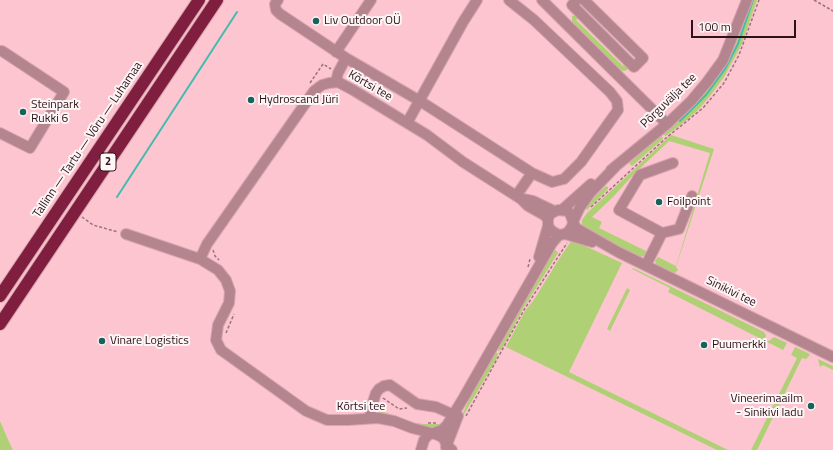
<!DOCTYPE html>
<html>
<head>
<meta charset="utf-8">
<style>
	body { margin:0 }
	#map { position:relative; width:833px; height:450px; overflow:hidden; background:#fdc5d0; font-family:"Titillium Web",sans-serif }
	canvas { display:block }
	.scale { position:absolute; left:691px; top:20px; width:105px; height:18px; box-sizing:border-box; border:2px solid #2c1319; border-top:0; padding-left:5px; font-size:12px; line-height:14px; white-space:nowrap; color:#2c1319; -webkit-text-stroke:3px #fdf5f6; paint-order:stroke }
</style>
</head>
<body>
<div id="map">
<canvas width="833" height="450"></canvas>
<div class="scale">100 m</div>
</div>
<script>
const ctx = document.querySelector('canvas').getContext('2d');
ctx.lineJoin = 'round';
function paint(path, color) {
  ctx.fillStyle = color;
  ctx.fill(path, 'evenodd');
}
function poly(rows) {
  const path = new Path2D();
  for (const r of rows) {
    path.moveTo(r[0], r[1]);
    for (let i = 2; i < r.length; i += 2) path.lineTo(r[i], r[i + 1]);
  }
  return path;
}
function trace(path, color, width, dash) {
  ctx.strokeStyle = color;
  ctx.lineWidth = width;
  ctx.lineCap = dash ? 'butt' : 'round';
  ctx.setLineDash(dash || []);
  ctx.stroke(path);
}
function drawText(font, color, halo, rows, align = 'center') {
  ctx.font = font + ' "Titillium Web",sans-serif';
  ctx.lineWidth = 4;
  ctx.setLineDash([]);
  ctx.textBaseline = 'middle';
  ctx.strokeStyle = halo;
  ctx.fillStyle = color;
  for (const [text, x, y, turn = 0] of rows) {
    ctx.save();
    ctx.translate(x, y);
    ctx.rotate((+turn || 0) * Math.PI / 180);
    ctx.textAlign = isNaN(turn) ? turn : align;
    if (halo) ctx.strokeText(text, 0, 0);
    ctx.fillText(text, 0, 0);
    ctx.restore();
  }
}
paint(poly([
	[751,0,757,0,742,44,724,77,710,96,699,109,688,119,666,136,664,135,663,134,689,110,705,93,723,68,735,46],
	[578,15,580,16,576,20,623,66,627,62,628,67,627,70,624,71,618,69,572,23,572,16],
	[661,135,663,139,632,166,629,163],
	[671,135,714,149,676,267,678,270,675,273,657,266,655,261,658,257,676,266,710,153,669,141,634,174,613,197,592,217,602,222,599,228,646,251,647,253,644,256,638,257,583,230,583,226,582,224,582,220,587,213],
	[606,186,608,187,608,189,587,210,583,207],
	[572,240,622,263,569,372,728,450,717,450,506,347,525,311,533,301,561,256],
	[553,249,558,252,558,253,523,309,502,349,499,351,498,349],
	[633,268,764,332,766,335,765,339,769,341,774,337,787,343,783,350,668,292,670,288,632,269],
	[627,288,630,290,610,331,607,329],
	[795,347,810,354,809,356,806,359,802,358,757,450,751,450,797,358,791,355],
	[496,352,498,354,497,358,456,428,475,387],
	[818,359,833,366,833,370,823,365,820,367],
	[381,411,415,423,424,424,440,424,442,425,436,429,428,428,377,412],
	[0,421,10,444,13,450,0,450]
]), '#b0d075');
trace(poly([
	[680,121,706,95,725,69,738,44,753,0],
	[117,197,237,12]
]), '#43bbae', 2);
const minor = poly([
	[278,0,275,4,276,10,280,14,346,58,420,101,532,173,552,182,564,179,581,162,618,110,617,101,610,92,534,20,509,0],
	[542,0,667,124],
	[577,0,572,5,634,67,643,58,584,0],
	[0,51,2,51,64,92,30,148,0,133],
	[336,52,371,0],
	[336,82,338,73,346,58],
	[407,123,463,22,477,0],
	[616,166,590,193,580,207,573,222,572,226,569,231,565,234,559,235,552,231,548,226,548,219,550,214,558,210,568,211,571,216,573,222,576,228,618,252,833,357],
	[611,170,667,124,691,101,707,82,723,60,747,0],
	[516,196,532,173],
	[523,199,533,201,554,211],
	[563,209,591,184],
	[662,233,679,229,692,196],
	[126,234,200,259],
	[565,234,592,242],
	[539,257,548,226],
	[646,265,662,233,619,210,640,175,673,163],
	[372,418,370,411,376,393,379,389,384,386,390,385,417,404,436,407,454,415],
	[446,447,458,416],
	[421,450,424,440,428,435,442,430,447,425,464,397,552,243,559,235],
	[452,450,446,444,444,439,440,436,435,434,412,428,394,421,378,418,348,420,327,420,306,411,221,350,216,340,217,333,218,325,229,303,230,291,226,280,218,270,200,259,207,244,314,91,322,85,329,83,338,82,353,90,427,135,463,162,521,199,528,206,544,215,548,219]
]);
const highway = poly([
	[0,296,199,0],
	[0,324,217,0]
]);
trace(minor, '#d7a5af', 12);
trace(highway, '#d7a5af', 14);
trace(poly([
	[814,0,833,11],
	[310,83,323,64,331,69],
	[591,207,666,138,703,108,724,83,739,55,759,0],
	[82,217,93,225,118,232],
	[213,250,215,256,219,260],
	[528,267,530,259],
	[226,333,234,314],
	[383,398,399,409,407,408],
	[466,416,524,310,567,243],
	[428,423,436,423]
]), '#9c737b', 1.5, [3, 2]);
trace(minor, '#b5858f', 10);
trace(highway, '#801e40', 12);
for (const [x, y, r, color] of [
	[316,21,4,"#17635b"],
	[251,100,4,"#17635b"],
	[23,112,4,"#17635b"],
	[659,202,4,"#17635b"],
	[102,341,4,"#17635b"],
	[704,345,4,"#17635b"],
	[811,406,4,"#17635b"]
]) {
  const dot = new Path2D();
  dot.arc(x, y, r, 0, 2 * Math.PI);
  ctx.fillStyle = color;
  ctx.fill(dot);
  trace(dot, '#fdf5f6', 1.5);
}
for (const [x, y, w] of [
	[108,162,16]
]) {
  const box = new Path2D();
  box.roundRect(x - w / 2, y - 9, w, 18, 3);
  ctx.fillStyle = '#fdf5f6';
  ctx.fill(box);
  trace(box, '#2c1319', 1);
}
drawText('bold 11px', '#2c1319', null, [
	["2",108,162]
]);
drawText('12px', '#2c1319', '#fdf5f6', [
	["Liv Outdoor OÜ",324,21],
	["Hydroscand Jüri",259,100],
	["Steinpark",31,105],
	["Rukki 6",31,119],
	["Foilpoint",667,202],
	["Vinare Logistics",110,341],
	["Puumerkki",712,345],
	["Vineerimaailm",803,399,"right"],
	["- Sinikivi ladu",803,413,"right"]
], 'left');
drawText('12px', '#2c1319', '#fdf5f6', [
	["Kõrtsi tee",370,86,30],
	["Põrguvälja tee",669,101,-44],
	["Tallinn — Tartu — Võru — Luhamaa",88,140,-56],
	["Sinikivi tee",731,292,26],
	["Kõrtsi tee",361,407]
]);
</script>
</body>
</html>
